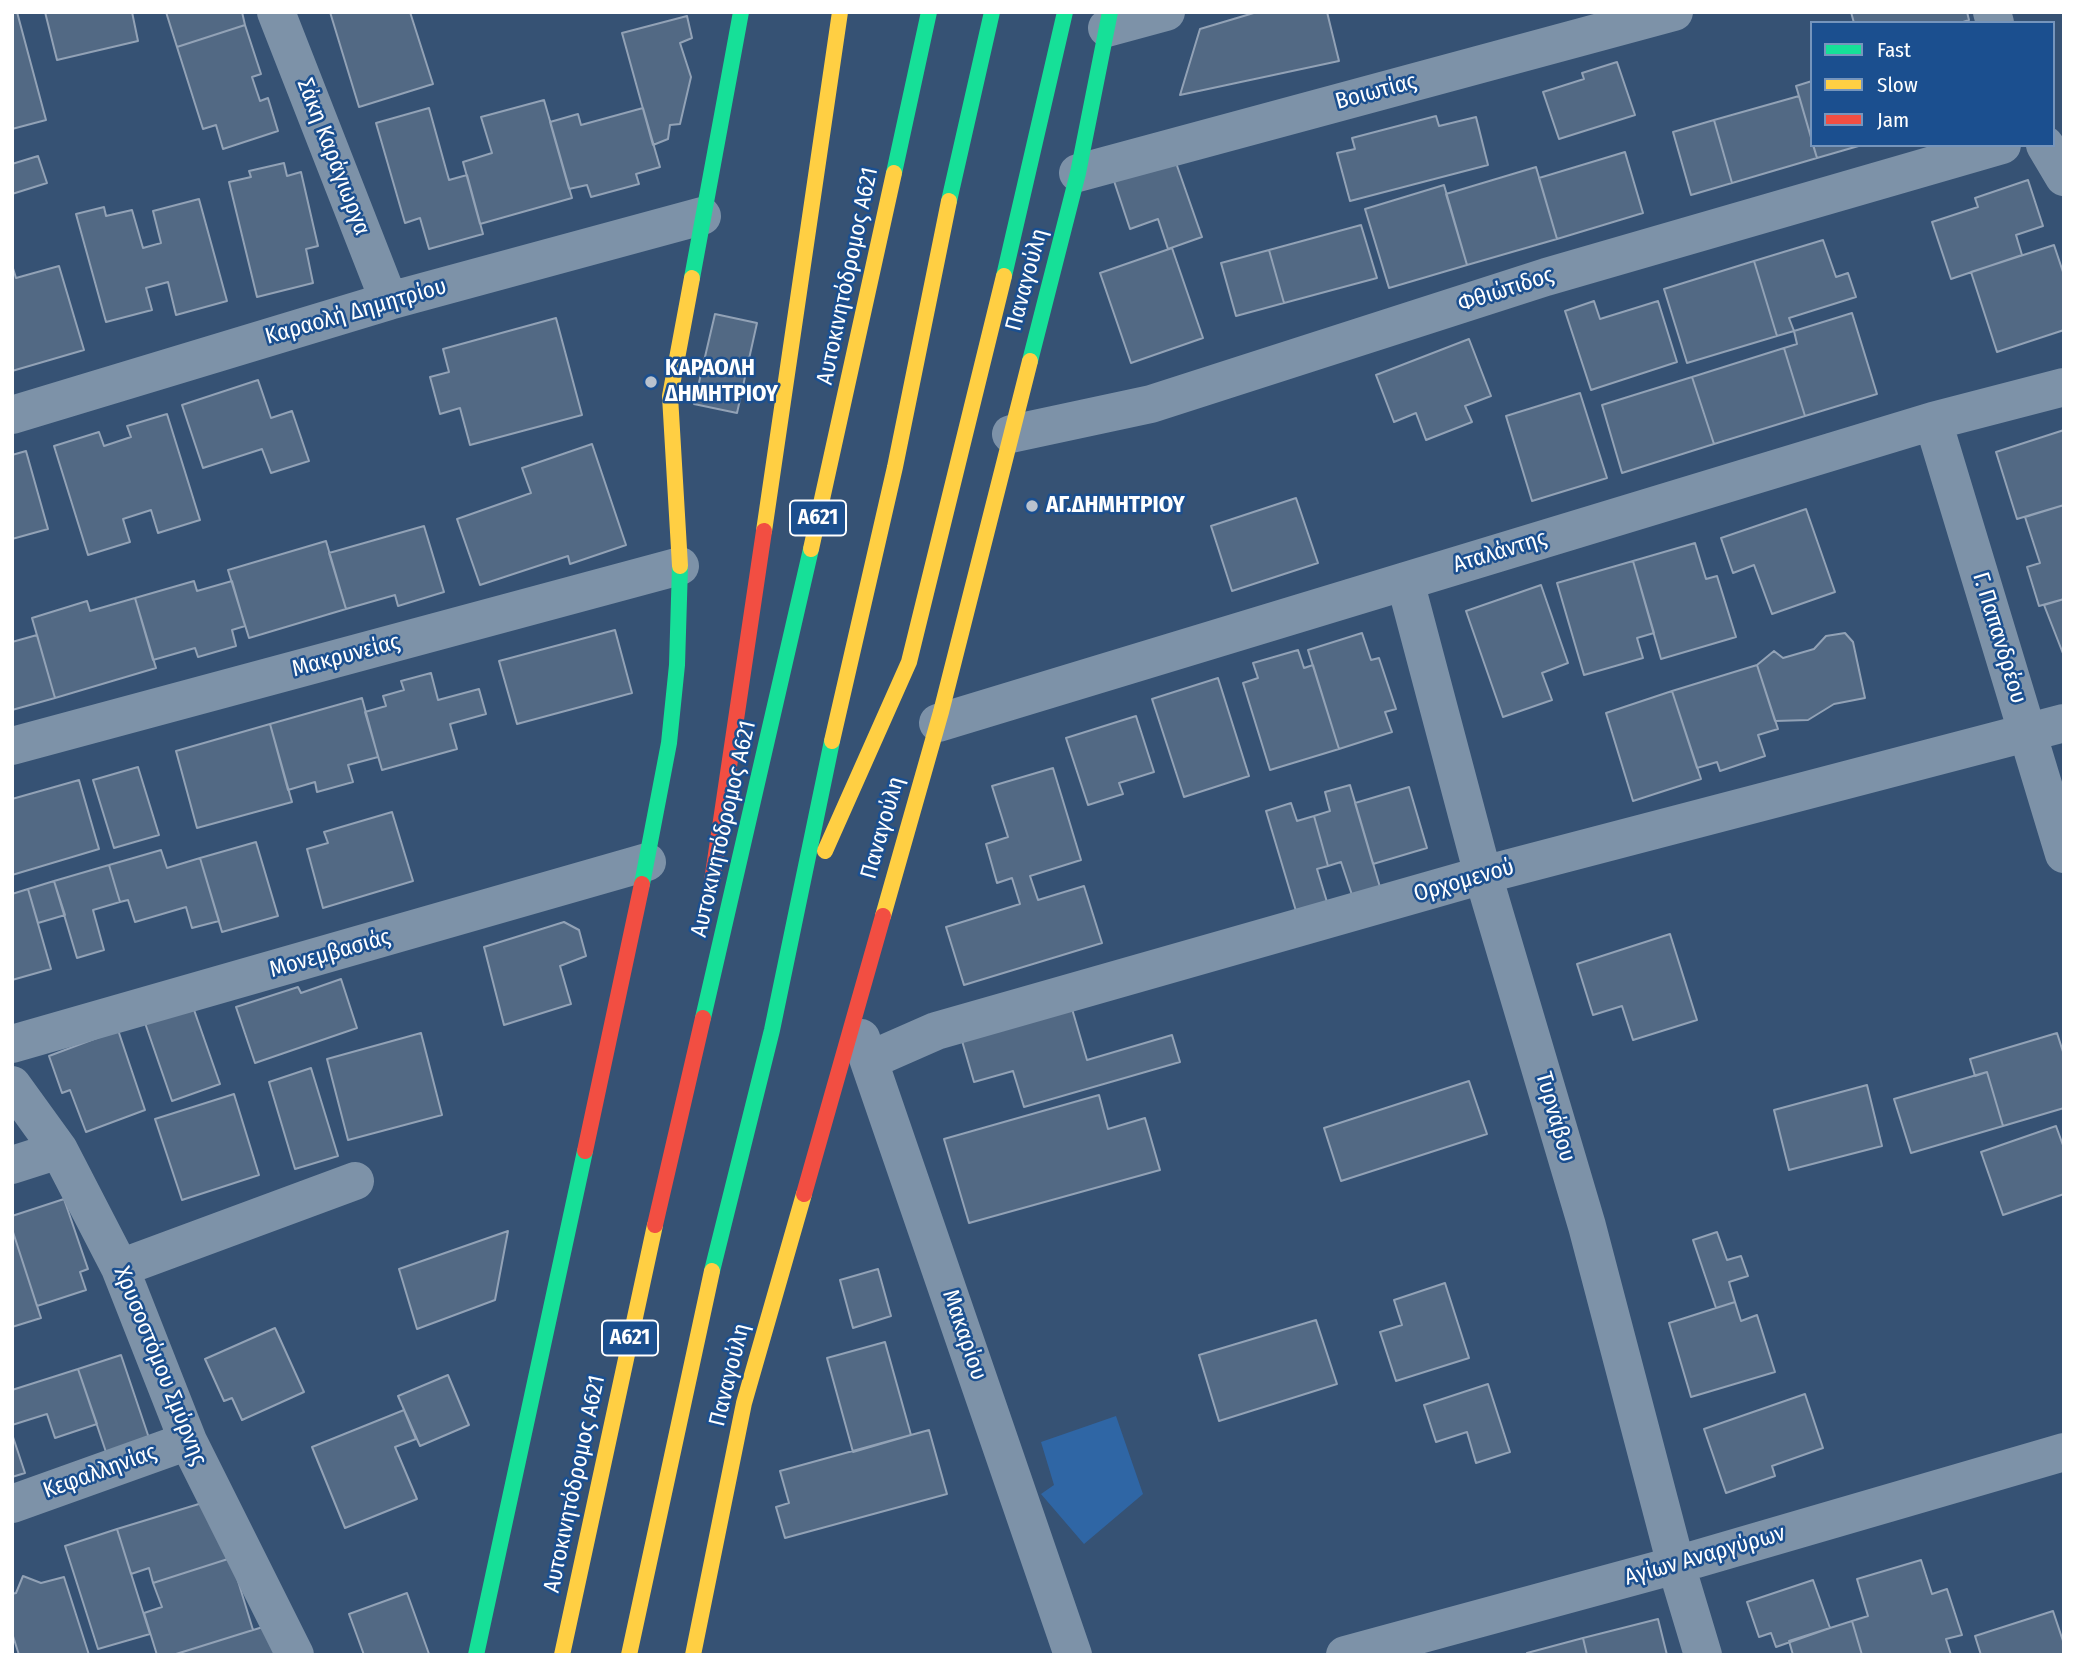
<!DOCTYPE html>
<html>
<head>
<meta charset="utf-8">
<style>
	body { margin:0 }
	#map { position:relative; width:2076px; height:1667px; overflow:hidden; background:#365274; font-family:"Fira Sans Condensed",sans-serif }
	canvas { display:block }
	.frame { position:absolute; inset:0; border:14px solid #fff; pointer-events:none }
	.legend { position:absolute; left:1810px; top:21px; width:245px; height:126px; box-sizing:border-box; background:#1b4f8f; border:2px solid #7695bc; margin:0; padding:9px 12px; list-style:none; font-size:21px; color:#fff }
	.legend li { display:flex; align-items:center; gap:14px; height:35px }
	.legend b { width:35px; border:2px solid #7695bc }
</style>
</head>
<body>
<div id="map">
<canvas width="2076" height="1667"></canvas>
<div class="frame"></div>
<ul class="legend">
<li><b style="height:9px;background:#16e098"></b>Fast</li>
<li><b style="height:9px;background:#ffcf43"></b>Slow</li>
<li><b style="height:9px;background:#f24e42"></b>Jam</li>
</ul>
</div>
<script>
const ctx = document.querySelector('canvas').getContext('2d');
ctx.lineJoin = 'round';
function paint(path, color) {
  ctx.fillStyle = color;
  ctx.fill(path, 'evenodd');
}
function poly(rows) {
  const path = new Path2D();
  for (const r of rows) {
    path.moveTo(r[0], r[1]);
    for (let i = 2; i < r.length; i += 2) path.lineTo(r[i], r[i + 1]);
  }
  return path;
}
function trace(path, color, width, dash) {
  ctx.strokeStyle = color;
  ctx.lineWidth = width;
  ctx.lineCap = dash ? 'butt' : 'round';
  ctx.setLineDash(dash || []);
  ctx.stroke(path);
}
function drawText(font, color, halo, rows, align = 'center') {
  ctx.font = font + ' "Fira Sans Condensed",sans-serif';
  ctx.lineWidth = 5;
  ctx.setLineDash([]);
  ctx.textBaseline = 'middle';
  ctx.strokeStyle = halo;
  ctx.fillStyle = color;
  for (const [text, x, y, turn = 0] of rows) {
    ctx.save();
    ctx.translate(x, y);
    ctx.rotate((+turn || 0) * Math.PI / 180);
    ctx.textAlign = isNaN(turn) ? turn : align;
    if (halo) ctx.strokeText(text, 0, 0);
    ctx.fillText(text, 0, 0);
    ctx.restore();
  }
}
paint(poly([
	[1116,1416,1143,1494,1084,1544,1041,1494,1054,1485,1041,1442]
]), '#2f66a5');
const building = poly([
	[12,12,17,12,46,120,12,129,12,12],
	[45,12,132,12,138,41,57,60,45,12],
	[166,12,242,12,245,25,177,47,166,12],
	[330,12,410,12,433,84,359,107,330,12],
	[1257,12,1327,12,1339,61,1180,95,1200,29,1257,12],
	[1851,12,1967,12,1969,20,1960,23,1854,23,1851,12],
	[687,16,692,38,680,43,691,77,680,124,670,125,668,139,653,145,622,33,687,16],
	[245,25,261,74,252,77,260,101,268,98,278,131,223,149,216,125,203,129,177,47,245,25],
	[1617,62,1635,115,1559,139,1543,92,1584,79,1582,73,1617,62],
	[1812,81,1812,141,1796,86,1812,81],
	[1799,96,1817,158,1732,183,1714,120,1799,96],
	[544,100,572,198,480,224,463,162,492,153,481,117,544,100],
	[429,108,449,180,467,175,483,234,429,249,420,218,405,223,376,123,429,108],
	[643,108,660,167,636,174,639,184,591,197,587,185,569,189,550,122,578,114,581,125,643,108],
	[1436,116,1439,126,1476,117,1488,165,1350,201,1337,153,1355,149,1352,138,1436,116],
	[1714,120,1732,183,1691,195,1673,132,1714,120],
	[1813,145,1862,145,1817,158,1813,145],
	[1625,152,1643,213,1557,239,1539,178,1625,152],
	[38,156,47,183,12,194,12,164,38,156],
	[1175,160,1202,237,1168,249,1158,219,1130,229,1114,181,1175,160],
	[284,163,287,176,301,172,318,246,306,249,313,283,257,297,229,182,251,177,249,171,284,163],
	[1536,167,1557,239,1467,265,1446,194,1536,167],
	[2028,180,2043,226,2016,235,2022,255,1951,279,1932,222,1978,207,1975,198,2028,180],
	[1444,185,1467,265,1389,288,1365,209,1444,185],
	[199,199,227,301,176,315,168,282,146,288,152,310,106,322,76,214,104,207,106,216,132,210,143,248,161,243,153,211,199,199],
	[1361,225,1377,278,1284,303,1269,250,1361,225],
	[1823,240,1836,277,1848,273,1856,297,1789,318,1794,331,1777,336,1754,261,1823,240],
	[2054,245,2064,275,2064,330,1997,352,1971,272,2054,245],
	[1172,248,1203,338,1131,363,1100,273,1172,248],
	[1269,250,1284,303,1236,316,1221,263,1269,250],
	[1754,261,1777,336,1687,363,1664,289,1754,261],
	[12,265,16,278,59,266,84,350,12,371,12,265],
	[1594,301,1600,319,1658,301,1677,362,1591,390,1565,311,1594,301],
	[1852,313,1877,394,1805,416,1784,348,1797,344,1794,331,1852,313],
	[715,314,757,323,737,413,694,404,715,314],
	[556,318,582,415,470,445,460,408,440,414,430,377,449,372,443,349,556,318],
	[1469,339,1491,396,1465,406,1472,422,1426,440,1416,413,1394,422,1376,375,1469,339],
	[1784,348,1805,416,1714,444,1692,377,1784,348],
	[1692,377,1714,444,1622,473,1602,405,1692,377],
	[258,380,271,418,292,411,309,461,271,473,262,449,203,468,182,405,258,380],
	[1580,393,1607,478,1532,501,1506,416,1580,393],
	[167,414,200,520,158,533,151,510,123,519,130,542,88,555,54,446,99,432,104,446,131,437,127,426,167,414],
	[2064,430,2064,505,2017,519,1996,452,2064,430],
	[592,444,626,545,570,564,568,556,480,585,457,519,531,493,522,468,592,444],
	[26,451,48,529,12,539,12,455,26,451],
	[1296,498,1318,563,1232,591,1211,526,1296,498],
	[2064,505,2064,599,2039,606,2027,567,2040,563,2025,517,2064,505],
	[1806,509,1835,592,1772,614,1754,565,1733,573,1721,538,1806,509],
	[424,526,444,592,398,606,395,595,346,609,329,553,424,526],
	[326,541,346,609,249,638,228,570,326,541],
	[1695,543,1706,579,1717,576,1736,637,1661,659,1633,561,1695,543],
	[1633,561,1654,633,1637,638,1643,658,1584,675,1557,583,1633,561],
	[194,581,197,591,232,581,245,626,232,630,236,646,198,657,195,648,153,660,135,598,194,581],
	[1541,585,1568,663,1542,673,1552,700,1503,717,1466,611,1541,585],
	[135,598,156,668,55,698,32,618,87,601,90,611,135,598],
	[2064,599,2064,656,2044,605,2064,599],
	[615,630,632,693,517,724,499,661,615,630],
	[1362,633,1371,660,1379,658,1396,709,1385,712,1392,732,1339,749,1308,650,1362,633],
	[1845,633,1853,642,1865,698,1834,704,1808,720,1775,721,1757,665,1774,651,1783,658,1814,649,1826,636,1845,633],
	[37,635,55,698,12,710,12,642,37,635],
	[1298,650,1304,668,1313,665,1339,749,1270,770,1243,683,1258,678,1253,663,1298,650],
	[1757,665,1778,729,1758,735,1765,756,1720,771,1717,762,1697,768,1672,691,1757,665],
	[431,673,438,700,479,689,486,714,450,724,457,749,382,770,365,712,386,706,383,696,404,690,401,681,431,673],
	[1218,678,1249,776,1184,797,1152,699,1218,678],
	[1672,691,1701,779,1633,801,1606,713,1672,691],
	[362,698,378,757,348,765,353,782,317,792,315,782,288,790,270,724,362,698],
	[1136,716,1154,772,1119,783,1123,794,1088,805,1066,738,1136,716],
	[270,724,292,802,197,828,176,751,270,724],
	[138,767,159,835,114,848,93,780,138,767],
	[1053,768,1081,860,1030,876,1038,900,1084,886,1102,943,964,985,946,927,1020,904,1012,878,997,883,986,844,1008,837,992,786,1053,768],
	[79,780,99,849,12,875,12,799,79,780],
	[1350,785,1380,887,1352,895,1341,862,1328,866,1314,816,1330,811,1325,792,1350,785],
	[1409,787,1427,848,1373,864,1355,803,1409,787],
	[1291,803,1297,821,1314,816,1328,866,1317,869,1327,902,1296,911,1266,811,1291,803],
	[392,812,413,881,323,908,307,849,328,843,324,832,392,812],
	[256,842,278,916,222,932,200,858,256,842],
	[161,850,167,868,200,858,219,921,192,928,186,907,135,922,128,900,120,902,109,865,161,850],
	[109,865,120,902,93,910,104,950,77,958,54,881,109,865],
	[54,881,65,915,38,923,28,889,54,881],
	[28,889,51,969,12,980,12,894,28,889],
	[564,922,579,930,586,956,560,966,571,1004,504,1025,484,947,564,922],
	[1670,934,1697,1020,1633,1040,1622,1006,1593,1015,1577,964,1670,934],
	[341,979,357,1028,255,1063,236,1007,298,987,301,993,341,979],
	[1070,1002,1087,1060,1172,1035,1180,1062,1024,1107,1013,1071,974,1082,960,1034,1070,1002],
	[193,1007,220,1084,172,1101,145,1023,193,1007],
	[118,1030,145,1110,86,1132,70,1090,62,1093,49,1056,118,1030],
	[421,1033,442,1115,348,1140,327,1059,421,1033],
	[2057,1033,2064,1055,2064,1108,2003,1126,1987,1072,1975,1076,1970,1059,2057,1033],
	[311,1068,338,1156,295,1169,269,1082,311,1068],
	[1987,1072,2003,1126,1911,1153,1894,1099,1987,1072],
	[1469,1081,1487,1134,1341,1181,1324,1128,1469,1081],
	[1867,1085,1882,1146,1789,1170,1774,1110,1867,1085],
	[234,1094,259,1175,182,1200,155,1119,234,1094],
	[1099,1095,1108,1129,1145,1118,1160,1170,969,1223,944,1139,1099,1095],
	[2056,1126,2064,1148,2064,1194,2003,1215,1981,1152,2056,1126],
	[64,1199,88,1269,80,1272,86,1290,37,1306,12,1229,12,1216,64,1199],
	[12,1229,41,1318,12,1327,12,1229],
	[508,1231,495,1300,417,1329,399,1269,508,1231],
	[1717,1232,1727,1260,1741,1256,1748,1276,1729,1282,1735,1302,1716,1308,1693,1240,1717,1232],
	[878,1269,891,1316,853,1328,840,1280,878,1269],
	[1445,1283,1469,1358,1396,1381,1380,1332,1402,1325,1394,1300,1445,1283],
	[1735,1302,1741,1321,1757,1315,1775,1372,1691,1397,1669,1323,1735,1302],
	[1316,1320,1337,1384,1219,1421,1199,1355,1316,1320],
	[275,1328,304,1392,242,1420,232,1398,224,1401,205,1359,275,1328],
	[885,1342,911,1435,853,1452,827,1358,885,1342],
	[121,1355,150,1441,107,1455,78,1369,121,1355],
	[78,1369,97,1424,55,1438,47,1414,12,1425,12,1390,78,1369],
	[448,1375,469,1425,420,1446,398,1396,448,1375],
	[1488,1384,1510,1452,1476,1463,1467,1432,1436,1442,1424,1405,1488,1384],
	[1805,1394,1823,1448,1772,1466,1775,1476,1726,1493,1704,1429,1805,1394],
	[404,1410,416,1439,395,1447,417,1499,345,1528,312,1447,404,1410],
	[929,1430,947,1494,785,1538,776,1507,789,1503,780,1471,929,1430],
	[12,1434,25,1473,12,1477,12,1434],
	[212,1500,231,1558,153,1583,149,1568,131,1574,117,1529,212,1500],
	[117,1529,150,1634,98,1649,65,1546,117,1529],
	[231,1558,253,1630,173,1655,157,1655,144,1613,162,1607,153,1583,231,1558],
	[1921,1560,1932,1594,1947,1589,1962,1635,1946,1639,1951,1655,1862,1655,1852,1621,1868,1616,1857,1579,1921,1560],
	[23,1576,41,1583,64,1577,89,1655,19,1655,12,1633,12,1594,16,1593,23,1576],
	[1813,1580,1830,1628,1776,1647,1771,1633,1759,1637,1747,1602,1813,1580],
	[407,1593,429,1654,364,1655,349,1614,407,1593],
	[2053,1611,2064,1644,2064,1655,1981,1655,1975,1636,2053,1611],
	[1658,1619,1667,1655,1587,1655,1583,1638,1658,1619],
	[1852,1621,1862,1655,1793,1655,1789,1641,1852,1621],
	[266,1626,275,1655,176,1655,176,1654,266,1626],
	[1583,1638,1587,1655,1527,1655,1527,1653,1583,1638]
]);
paint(building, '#526984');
trace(building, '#92a2b6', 2);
trace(poly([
	[276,12,389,301],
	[1992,12,1995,23],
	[1107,28,1166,12],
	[2045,145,2064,177],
	[1078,173,1674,12],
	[12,415,389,301,702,216],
	[1933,421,2064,854],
	[1011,434,1151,404,1546,277,2002,145],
	[1405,581,1483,875,1587,1226,1676,1565,1703,1655],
	[938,723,1933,421,2064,387],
	[12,746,680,566],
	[861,1038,1073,1655],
	[12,1044,647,862],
	[870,1060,936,1031,1483,875,2064,723],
	[12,1085,59,1150,120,1268,188,1441,295,1655],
	[12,1165,59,1150],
	[120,1268,355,1181],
	[12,1504,188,1441],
	[1345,1655,1676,1565,2064,1452]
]), '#7d92a8', 38);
trace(poly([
	[894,173,929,12],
	[949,201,992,12],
	[1004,276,1065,12],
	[692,278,741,12],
	[1030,361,1078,173,1110,12],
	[642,884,669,743,677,665,680,566],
	[703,1018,811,549],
	[712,1271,772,1030,832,741],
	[476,1655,585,1151]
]), '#16e098', 16);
trace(poly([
	[764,531,840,12],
	[811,549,894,173],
	[680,566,670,396,692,278],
	[832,741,895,467,949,201],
	[825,851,909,662,1004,276],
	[883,916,941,712,1030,361],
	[562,1655,655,1225],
	[629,1655,712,1271],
	[693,1655,744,1403,804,1194]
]), '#ffcf43', 16);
trace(poly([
	[712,881,764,531],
	[585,1151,642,884],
	[804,1194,883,916],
	[655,1225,703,1018]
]), '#f24e42', 16);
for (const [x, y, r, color] of [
	[651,382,7,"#b9c2ce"],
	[1032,506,7,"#b9c2ce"]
]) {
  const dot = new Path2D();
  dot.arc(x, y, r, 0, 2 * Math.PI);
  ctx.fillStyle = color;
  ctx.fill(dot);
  trace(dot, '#1b4f8f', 2.5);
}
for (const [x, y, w] of [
	[818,518,56],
	[630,1338,56]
]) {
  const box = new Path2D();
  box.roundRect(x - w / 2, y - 17.5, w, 35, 5);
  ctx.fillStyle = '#1b4f8f';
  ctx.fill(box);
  trace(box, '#fff', 2);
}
drawText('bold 21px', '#fff', null, [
	["Α621",818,518],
	["Α621",630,1338]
]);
drawText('23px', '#fff', '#1b4f8f', [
	["Βοιωτίας",1376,92,-15],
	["Σάκη Καράγιωργα",333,157,69],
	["Αυτοκινητόδρομος Α621",848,276,-78],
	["Παναγούλη",1027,280,-75],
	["Φθιώτιδος",1506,290,-18],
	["Καραολή Δημητρίου",356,312,-16],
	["Αταλάντης",1500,552,-17],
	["Γ. Παπανδρέου",1999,638,73],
	["Μακρυνείας",346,656,-15],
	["Παναγούλη",883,828,-74],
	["Αυτοκινητόδρομος Α621",724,829,-77],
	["Ορχομενού",1464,881,-16],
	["Μονεμβασιάς",330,954,-16],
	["Τυρνάβου",1555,1117,74],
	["Μακαρίου",964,1335,71],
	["Χρυσοστόμου Σμύρνης",160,1366,68],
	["Παναγούλη",730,1375,-76],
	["Κεφαλληνίας",100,1472,-20],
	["Αυτοκινητόδρομος Α621",575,1484,-78],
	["Αγίων Αναργύρων",1705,1556,-16]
]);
drawText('bold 23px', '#fff', '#1b4f8f', [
	["ΚΑΡΑΟΛΗ",665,369],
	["ΔΗΜΗΤΡΙΟΥ",665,395],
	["ΑΓ.ΔΗΜΗΤΡΙΟΥ",1046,506]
], 'left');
</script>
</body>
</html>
